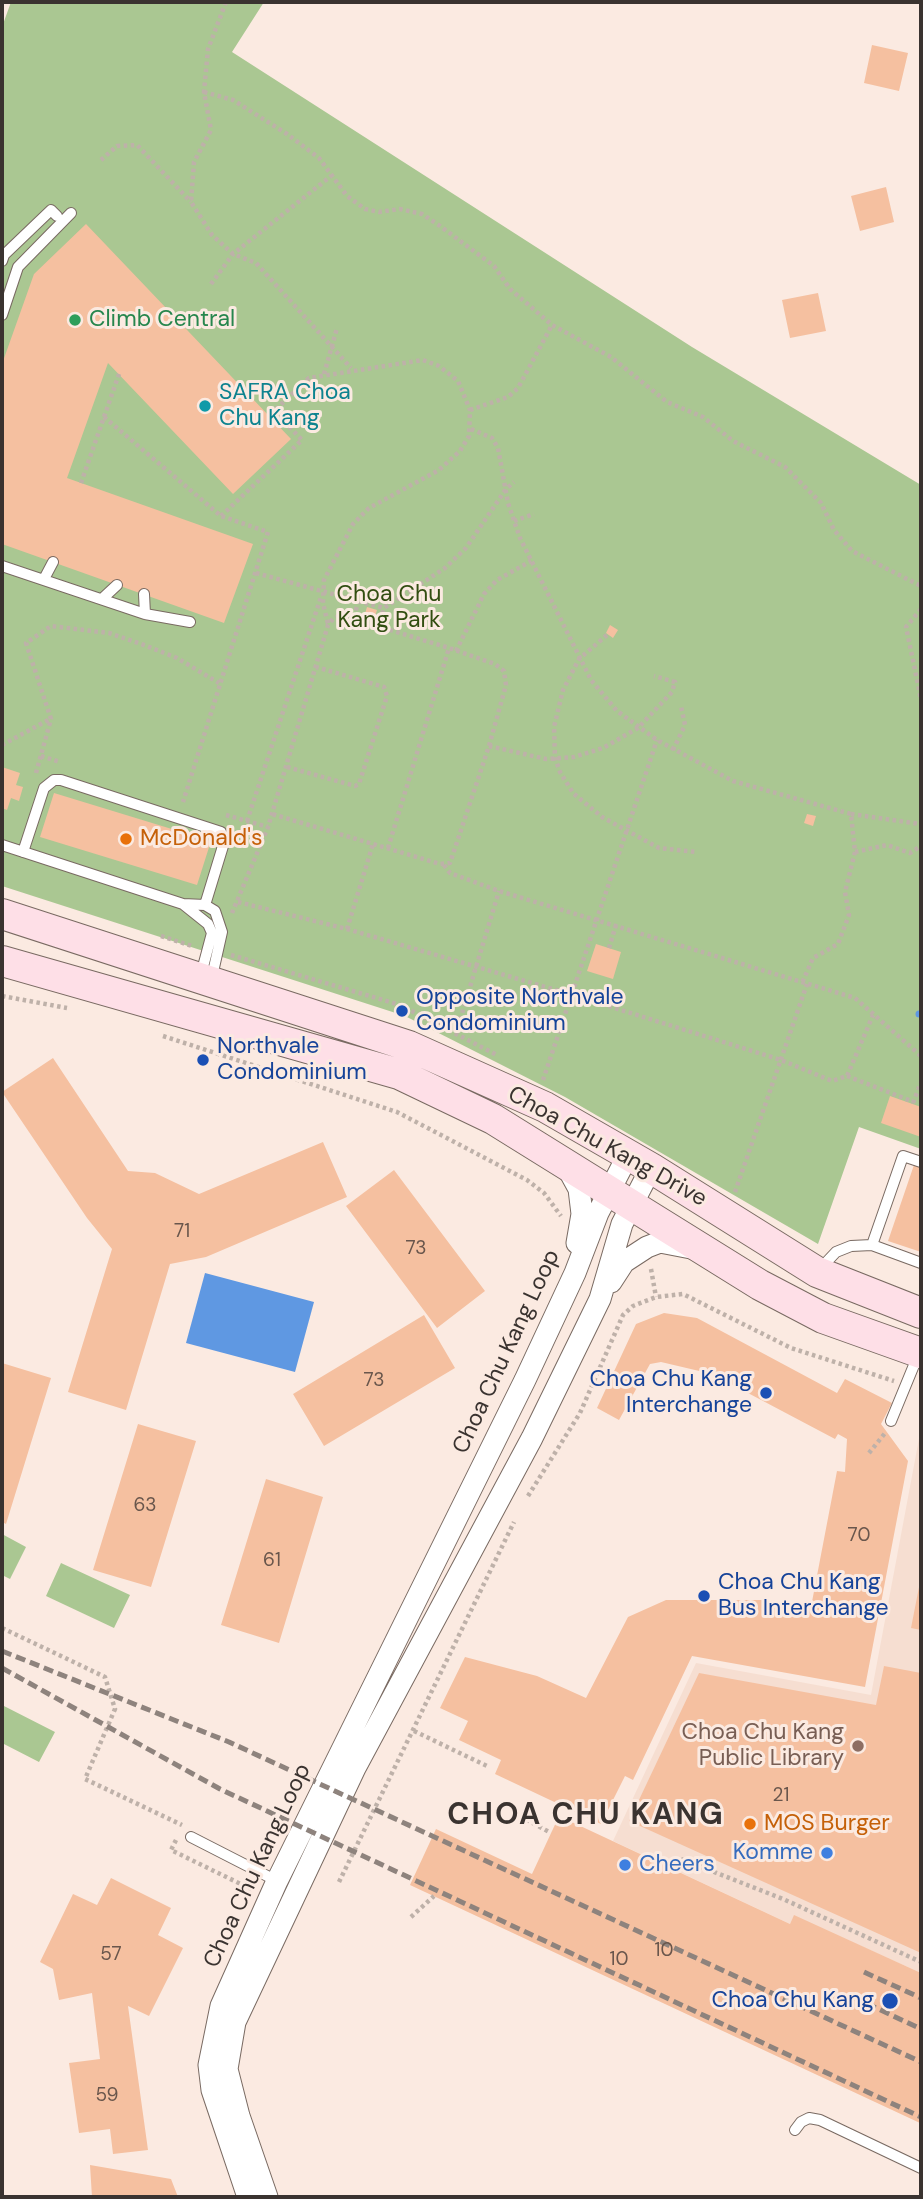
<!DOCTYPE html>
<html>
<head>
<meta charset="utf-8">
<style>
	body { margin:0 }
	#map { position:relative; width:923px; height:2199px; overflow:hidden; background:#fbeae1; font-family:"DM Sans",sans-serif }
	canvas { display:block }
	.frame { position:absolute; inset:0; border:4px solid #3a3330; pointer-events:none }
</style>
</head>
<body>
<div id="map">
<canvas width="923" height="2199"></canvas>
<div class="frame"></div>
</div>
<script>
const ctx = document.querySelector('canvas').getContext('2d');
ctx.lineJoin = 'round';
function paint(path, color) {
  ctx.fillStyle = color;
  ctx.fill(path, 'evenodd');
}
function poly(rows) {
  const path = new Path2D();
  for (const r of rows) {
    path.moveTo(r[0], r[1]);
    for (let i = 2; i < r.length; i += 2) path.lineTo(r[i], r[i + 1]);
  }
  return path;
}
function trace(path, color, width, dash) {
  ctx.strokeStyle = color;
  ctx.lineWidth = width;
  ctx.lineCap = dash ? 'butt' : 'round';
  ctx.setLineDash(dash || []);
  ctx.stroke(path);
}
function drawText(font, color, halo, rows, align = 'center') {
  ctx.font = font + ' "DM Sans",sans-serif';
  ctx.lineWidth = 6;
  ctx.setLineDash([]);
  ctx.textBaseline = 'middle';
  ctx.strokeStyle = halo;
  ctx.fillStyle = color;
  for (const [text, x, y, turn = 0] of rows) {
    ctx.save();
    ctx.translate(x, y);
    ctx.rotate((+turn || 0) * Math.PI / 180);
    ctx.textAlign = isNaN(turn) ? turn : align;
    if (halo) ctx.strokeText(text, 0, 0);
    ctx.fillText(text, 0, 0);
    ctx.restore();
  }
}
paint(poly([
	[921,1428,921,1973,794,1916,790,1924,613,1841,696,1663,871,1695]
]), '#f6ded1');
paint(poly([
	[11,2,264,2,232,52,692,347,921,485,921,1149,859,1127,818,1244,565,1097,405,1016,2,886,2,27],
	[2,1534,26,1547,10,1579,2,1575],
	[61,1563,130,1595,114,1628,46,1596],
	[2,1705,55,1732,39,1762,2,1743]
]), '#aac792');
paint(poly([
	[205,1273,314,1302,295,1372,186,1343]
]), '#5f98e2');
trace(poly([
	[919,1014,921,1014]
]), '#5f98e2', 7);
paint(poly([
	[872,45,908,53,899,91,864,83],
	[886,187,894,222,860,231,851,196],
	[86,224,291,439,233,494,108,363,67,478,253,544,224,623,2,544,2,364,34,274],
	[818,293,826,331,790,338,782,300],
	[367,607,377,610,374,620,364,617],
	[610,625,618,630,613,638,606,633],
	[2,767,20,773,16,785,23,787,19,801,11,798,7,810,2,808],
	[54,793,211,841,197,885,40,837],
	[807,814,816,816,813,826,804,823],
	[596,944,621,952,613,979,587,971],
	[53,1058,128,1171,155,1173,199,1194,323,1142,347,1197,206,1257,170,1264,126,1410,68,1392,112,1249,87,1218,2,1092],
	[890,1096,921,1107,921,1137,881,1123],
	[915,1162,921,1164,921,1252,888,1241],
	[394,1170,485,1291,437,1328,346,1206],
	[664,1313,697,1318,837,1393,845,1379,892,1403,881,1424,908,1461,865,1687,692,1656,633,1780,625,1776,601,1824,495,1774,501,1760,459,1740,468,1721,440,1708,465,1657,537,1676,586,1698,628,1617,666,1600,771,1600,811,1607,837,1471,845,1472,847,1439,838,1434,835,1439,712,1374,661,1362,650,1364,619,1420,597,1408,636,1324],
	[424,1315,455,1368,324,1446,293,1394],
	[2,1363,51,1378,6,1524,2,1522],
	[138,1424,196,1441,151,1587,93,1570],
	[266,1479,323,1497,279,1643,221,1625],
	[920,1582,921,1582,921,1630,911,1628],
	[884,1666,921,1673,921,1953,629,1821,699,1673,876,1705],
	[559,1816,790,1924,794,1915,921,1973,920,2123,410,1885,436,1829,532,1874],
	[111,1878,171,1908,158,1935,183,1948,149,2016,128,2006,148,2150,113,2154,110,2129,79,2133,69,2063,100,2059,92,1993,59,2000,53,1969,40,1962,73,1894,97,1905],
	[90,2165,171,2179,178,2197,92,2197]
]), '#f5c0a0');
const lane = poly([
	[2,261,4,255,51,210,57,216],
	[2,315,18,267,71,213],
	[2,566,145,614,190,622],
	[44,579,53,562],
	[144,594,145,614],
	[103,598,117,585],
	[2,845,183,904,205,905,215,911,222,932,211,981],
	[23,852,44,788,54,780,61,780,221,832,223,846,205,905],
	[183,904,208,924,212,933,200,978],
	[872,1245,921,1263],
	[819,1270,836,1252,851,1246,872,1245,903,1156,921,1162],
	[891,1421,919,1353],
	[191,1837,277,1881],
	[795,2130,801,2122,809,2118,820,2120,921,2168]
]);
const street = poly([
	[567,1167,579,1189,582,1214,577,1243],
	[611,1282,624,1262,647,1247,660,1242,691,1248],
	[248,2197,212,2090,209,2065,221,2006,277,1881,525,1380,575,1273,598,1213,628,1155],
	[267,2197,239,2116,227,2069,235,2022,355,1768,532,1438,600,1299,622,1224,651,1168]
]);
const secondary = poly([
	[2,914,409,1046,545,1107,651,1168,817,1272,921,1313],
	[2,961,399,1074,493,1119,760,1285,823,1318,921,1353]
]);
trace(lane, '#796a62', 12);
trace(street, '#796a62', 23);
trace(secondary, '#796a62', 32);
trace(poly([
	[226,2,208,49,204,92,211,130,194,162,191,202,212,235,233,254,256,263,351,368],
	[204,92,233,100,287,134,319,158,347,196,365,209,379,212,400,209,422,214,440,226,494,266,510,289,552,325,611,357,667,402,703,417,733,441,785,467,821,503,834,530,852,551,921,586],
	[101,160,117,146,137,145,191,202],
	[211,284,233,254,331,176],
	[324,374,337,328],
	[470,410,508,397,518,388,552,325],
	[104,417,221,516,268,532,183,802],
	[471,429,492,438,498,448,508,503,520,538,591,680,617,711,657,740,733,781,851,814,855,852,845,892,849,915,838,944,813,958,802,983],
	[81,483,119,374],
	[221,516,302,440,274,411,309,378,423,360,439,366,458,381,470,410,469,436,460,451,439,470,369,508,353,524,324,580,323,603,328,624],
	[514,521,534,514],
	[256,573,358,601,354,619],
	[358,601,384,608],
	[921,609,906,627,921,699],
	[378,627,384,608,445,568,466,548,506,489,514,482],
	[607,635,579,659,563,690,554,727,555,758,560,772,573,793,602,817,659,848,696,852],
	[456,651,484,594,497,580,531,561],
	[2,745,50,719],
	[489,746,546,759,574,757,603,748,638,728,672,692,675,682,654,676],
	[673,750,685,725,681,706],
	[41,756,60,762],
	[287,767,355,786,359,784,387,696,384,687,316,667],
	[36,773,51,719,26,643,51,626,109,633,144,645,177,658,219,683],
	[851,814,921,824],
	[226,815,268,827],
	[247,821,321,597],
	[388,848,449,648],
	[855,852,887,845,910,853,921,846],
	[444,865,450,873,499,891,855,998,921,1056],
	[238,902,347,929,573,995,781,1060,832,1081,847,1076,873,1015],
	[232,913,268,827,328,625,333,619,339,616,354,619,449,648,495,664,504,671,506,685,489,746,450,863,440,864,272,814],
	[347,929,373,844],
	[161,936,192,946],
	[609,948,616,925],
	[231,955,400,1005,497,1055],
	[2,996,67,1008],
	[456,1033,499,891],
	[163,1036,397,1112,527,1180,544,1193,561,1216],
	[847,1076,914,1102],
	[543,1080,657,740],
	[913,1103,921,1082],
	[735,1192,807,984],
	[651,1269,656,1297],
	[869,1453,886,1432],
	[528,1496,580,1413,623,1315,633,1306,656,1297,683,1294,791,1348,894,1381],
	[2,1628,105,1677,115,1709,85,1779,182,1825],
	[414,1731,489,1767],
	[534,1807,527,1820,551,1833],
	[176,1840,171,1850,253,1890],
	[681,1859,783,1899,921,1962],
	[339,1882,514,1522],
	[411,1917,434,1896]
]), '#beb1a9', 4.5, [3.5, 3.5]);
trace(lane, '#fff', 10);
trace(street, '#fff', 21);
trace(secondary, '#fedfe7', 30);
trace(poly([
	[2,1651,229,1742,921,2062],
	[2,1668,220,1789,921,2117],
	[864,1972,921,1998],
	[853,1997,921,2029]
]), '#8e837d', 5, [10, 5]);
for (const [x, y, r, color] of [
	[75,320,7,"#2e9e5b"],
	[205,406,7,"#0f9aa8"],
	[126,839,7,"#e8710a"],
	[402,1011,7,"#1a4fb4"],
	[203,1060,7,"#1a4fb4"],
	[766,1393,7,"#1a4fb4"],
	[704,1596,7,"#1a4fb4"],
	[858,1746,7,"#8d6e63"],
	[750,1824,7,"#e8710a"],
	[827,1853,7,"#3f7fe0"],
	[625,1865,7,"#3f7fe0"],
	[890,2001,9,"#1a4fb4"]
]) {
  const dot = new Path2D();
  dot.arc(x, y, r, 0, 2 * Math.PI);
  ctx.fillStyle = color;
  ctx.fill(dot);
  trace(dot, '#fbeae1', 2.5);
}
drawText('19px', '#69564c', null, [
	["71",182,1232],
	["73",416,1249],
	["73",374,1381],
	["63",145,1506],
	["70",859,1536],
	["61",272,1561],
	["21",781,1796],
	["10",664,1951],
	["57",111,1955],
	["10",619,1960],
	["59",107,2096]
]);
drawText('23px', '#27864d', '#fbeae1', [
	["Climb Central",89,320]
], 'left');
drawText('23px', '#0d838f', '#fbeae1', [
	["SAFRA Choa",219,393],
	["Chu Kang",219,419]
], 'left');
drawText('23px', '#324e11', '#fbeae1', [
	["Choa Chu",389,595],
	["Kang Park",389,621]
]);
drawText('23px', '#c56008', '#fbeae1', [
	["McDonald's",140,839],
	["MOS Burger",764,1824]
], 'left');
drawText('23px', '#164399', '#fbeae1', [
	["Opposite Northvale",416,998],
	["Condominium",416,1024],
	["Northvale",217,1047],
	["Condominium",217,1073],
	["Choa Chu Kang",752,1380,"right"],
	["Interchange",752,1406,"right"],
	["Choa Chu Kang",718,1583],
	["Bus Interchange",718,1609],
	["Choa Chu Kang",874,2001,"right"]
], 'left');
drawText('23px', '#3a3330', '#fbeae1', [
	["Choa Chu Kang Drive",607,1147,29],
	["Choa Chu Kang Loop",507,1352,-65],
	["Choa Chu Kang Loop",258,1866,-65]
]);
drawText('23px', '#785e54', '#fbeae1', [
	["Choa Chu Kang",844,1733],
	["Public Library",844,1759]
], 'right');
drawText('23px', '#366cbe', '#fbeae1', [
	["Komme",813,1853],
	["Cheers",639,1865,"left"]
], 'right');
ctx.letterSpacing = '2px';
drawText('bold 30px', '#3a3330', '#fbeae1', [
	["CHOA CHU KANG",586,1816]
]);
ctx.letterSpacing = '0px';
</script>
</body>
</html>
